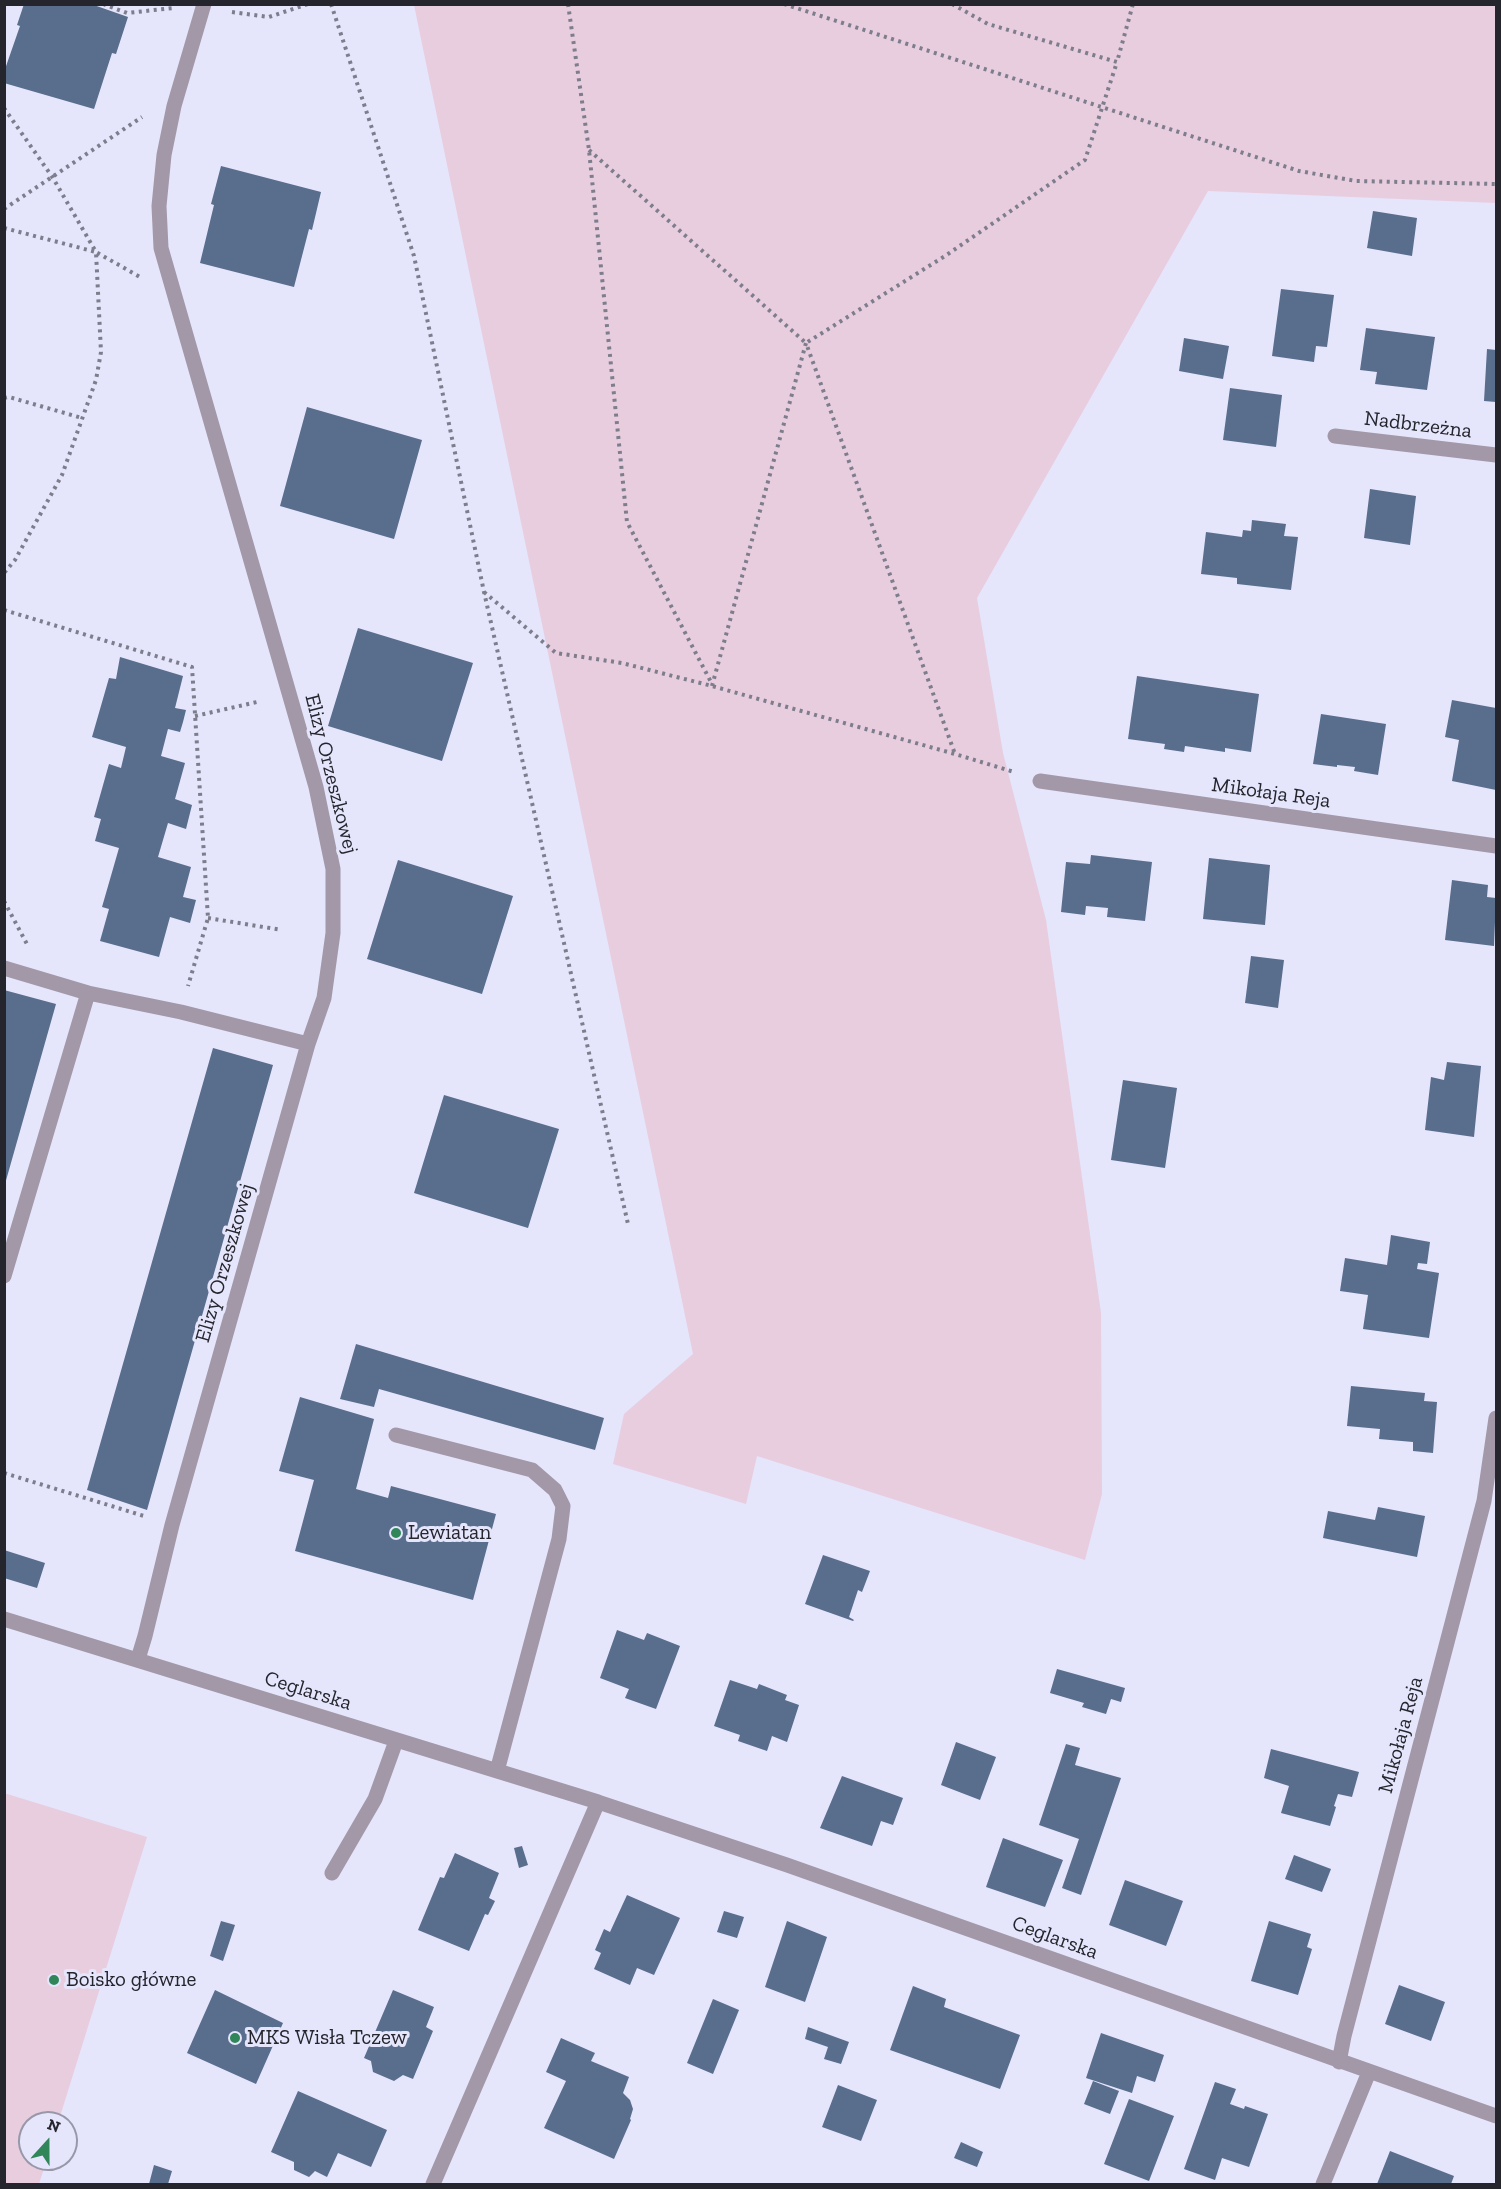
<!DOCTYPE html>
<html>
<head>
<meta charset="utf-8">
<style>
	body { margin:0 }
	#map { position:relative; width:1501px; height:2189px; overflow:hidden; background:#e5e5fc; font-family:"Zilla Slab",serif }
	canvas { display:block }
	.frame { position:absolute; inset:0; border:6px solid #25252d; pointer-events:none }
	.north { position:absolute; left:18px; top:2111px; width:60px; height:60px; box-sizing:border-box; background:#e5e5fc; border:2px solid #9898a9; border-radius:50%; rotate:21deg; font-size:16px; font-weight:700; line-height:24px; text-align:center; color:#25252d }
	.north::after { content:''; display:block; margin:auto; width:21px; height:27px; background:#308659; clip-path:polygon(50% 0,100% 100%,50% 72%,0 100%) }
</style>
</head>
<body>
<div id="map">
<canvas width="1501" height="2189"></canvas>
<div class="frame"></div>
<div class="north">N</div>
</div>
<script>
const ctx = document.querySelector('canvas').getContext('2d');
ctx.lineJoin = 'round';
function paint(path, color) {
  ctx.fillStyle = color;
  ctx.fill(path, 'evenodd');
}
function poly(rows) {
  const path = new Path2D();
  for (const r of rows) {
    path.moveTo(r[0], r[1]);
    for (let i = 2; i < r.length; i += 2) path.lineTo(r[i], r[i + 1]);
  }
  return path;
}
function trace(path, color, width, dash) {
  ctx.strokeStyle = color;
  ctx.lineWidth = width;
  ctx.lineCap = dash ? 'butt' : 'round';
  ctx.setLineDash(dash || []);
  ctx.stroke(path);
}
function drawText(font, color, halo, rows, align = 'center') {
  ctx.font = font + ' "Zilla Slab",serif';
  ctx.lineWidth = 6;
  ctx.setLineDash([]);
  ctx.textBaseline = 'middle';
  ctx.strokeStyle = halo;
  ctx.fillStyle = color;
  for (const [text, x, y, turn = 0] of rows) {
    ctx.save();
    ctx.translate(x, y);
    ctx.rotate((+turn || 0) * Math.PI / 180);
    ctx.textAlign = isNaN(turn) ? turn : align;
    if (halo) ctx.strokeText(text, 0, 0);
    ctx.fillText(text, 0, 0);
    ctx.restore();
  }
}
paint(poly([
	[414,5,1496,5,1496,203,1208,191,977,598,1003,753,1046,920,1101,1313,1102,1494,1085,1560,757,1456,746,1504,613,1464,624,1414,693,1354],
	[4,1793,147,1837,58,2123,30,2123,30,2159,47,2159,39,2184,5,2184]
]), '#e8cddf');
paint(poly([
	[24,4,91,4,128,17,116,54,112,53,94,109,4,83,4,72,20,26,17,25],
	[221,166,321,192,312,230,309,229,294,287,200,263,214,205,211,204],
	[1373,211,1417,218,1412,256,1367,248],
	[1281,289,1334,295,1327,347,1316,346,1314,362,1272,356],
	[1366,328,1435,337,1427,390,1375,384,1377,372,1360,370],
	[1184,338,1229,346,1223,379,1179,371],
	[1487,349,1496,350,1496,402,1484,401],
	[1230,388,1282,395,1276,447,1223,440],
	[307,407,422,440,394,539,280,506],
	[1370,489,1416,496,1410,545,1364,538],
	[1252,520,1286,524,1284,536,1298,537,1291,590,1237,584,1237,578,1201,574,1206,532,1242,537,1243,530,1251,531],
	[358,628,473,663,442,761,328,726],
	[120,657,183,676,175,708,186,710,183,722,180,732,168,729,161,756,185,763,175,799,192,805,186,829,168,823,158,857,191,867,183,897,196,900,190,923,170,917,159,957,100,941,109,909,102,907,119,848,95,841,101,819,94,817,109,764,121,768,126,747,92,737,109,678,116,679],
	[1137,676,1259,694,1251,752,1225,748,1225,752,1185,746,1184,752,1164,749,1165,744,1128,739],
	[1452,700,1496,708,1496,790,1452,781,1459,740,1445,737],
	[1321,714,1386,724,1378,775,1354,771,1355,767,1337,765,1337,767,1313,764],
	[1091,855,1152,862,1145,921,1107,917,1108,908,1086,906,1085,915,1061,912,1066,862,1090,864],
	[1209,858,1270,865,1265,925,1203,919],
	[398,860,513,896,482,994,367,959],
	[1452,880,1488,885,1487,897,1496,898,1494,946,1445,940],
	[1251,956,1284,960,1278,1008,1245,1003],
	[4,990,56,1004,5,1184,4,1184],
	[213,1048,273,1065,147,1510,87,1490],
	[1447,1062,1481,1066,1474,1137,1425,1130,1431,1077,1444,1080],
	[1123,1080,1177,1088,1165,1168,1111,1160],
	[444,1095,559,1129,528,1228,414,1193],
	[1391,1235,1430,1242,1427,1264,1418,1263,1417,1269,1439,1273,1429,1338,1363,1329,1368,1295,1340,1291,1345,1258,1387,1265],
	[356,1344,604,1418,595,1450,379,1389,374,1407,340,1399],
	[1351,1386,1425,1393,1424,1401,1437,1402,1433,1453,1413,1451,1413,1442,1379,1439,1380,1429,1347,1426],
	[300,1397,374,1419,356,1489,388,1498,391,1486,496,1514,473,1600,295,1551,314,1480,279,1471],
	[1378,1507,1425,1516,1417,1557,1323,1538,1328,1511,1375,1520],
	[4,1550,45,1563,37,1588,4,1578],
	[823,1555,870,1571,862,1592,858,1590,849,1617,854,1620,853,1621,805,1604],
	[617,1630,644,1640,647,1633,680,1646,656,1709,625,1698,629,1689,600,1678],
	[1057,1669,1125,1688,1121,1702,1111,1699,1106,1714,1082,1707,1084,1703,1050,1693],
	[730,1680,757,1689,759,1684,787,1695,785,1700,799,1705,787,1742,772,1736,767,1751,738,1741,740,1735,714,1726],
	[956,1742,996,1757,980,1800,941,1785],
	[1066,1744,1080,1748,1075,1765,1121,1778,1081,1895,1062,1888,1079,1839,1039,1825],
	[1271,1749,1359,1772,1352,1797,1338,1794,1334,1806,1336,1807,1330,1826,1281,1813,1289,1786,1264,1778],
	[842,1776,903,1798,893,1825,881,1821,872,1846,820,1828],
	[1003,1838,1063,1860,1045,1907,986,1887],
	[522,1846,528,1865,519,1868,514,1848],
	[455,1853,499,1873,489,1898,495,1901,488,1915,485,1914,469,1951,418,1930,440,1877,444,1878],
	[1294,1855,1331,1869,1322,1892,1285,1879],
	[1125,1880,1183,1901,1166,1946,1109,1925],
	[627,1895,680,1918,654,1975,637,1968,630,1985,594,1969,601,1953,595,1950,604,1929,610,1932],
	[724,1911,744,1917,737,1938,717,1932],
	[221,1921,235,1925,223,1961,210,1956],
	[787,1921,827,1937,805,2002,765,1987],
	[1269,1921,1311,1934,1307,1947,1312,1949,1298,1995,1251,1981],
	[1399,1985,1445,2002,1431,2041,1385,2024],
	[913,1986,946,1999,944,2007,1020,2035,1000,2089,890,2050],
	[215,1990,283,2023,256,2084,187,2053],
	[393,1990,434,2007,426,2027,433,2031,413,2079,403,2075,394,2081,373,2072,371,2061,364,2058],
	[713,1999,739,2010,713,2074,687,2063],
	[808,2027,849,2042,841,2064,824,2059,828,2047,805,2039],
	[1101,2033,1164,2055,1155,2082,1137,2076,1132,2093,1086,2078],
	[561,2038,595,2053,591,2061,629,2077,623,2093,630,2100,633,2109,630,2119,631,2120,614,2159,544,2128,566,2081,546,2072],
	[1093,2081,1119,2091,1110,2114,1084,2104],
	[1215,2082,1236,2089,1230,2104,1244,2109,1245,2106,1268,2114,1249,2167,1222,2158,1215,2180,1184,2169],
	[838,2085,877,2100,861,2141,822,2127],
	[298,2091,387,2130,371,2167,338,2153,327,2177,315,2171,309,2177,294,2170,294,2162,271,2152],
	[1129,2099,1174,2116,1149,2181,1104,2164],
	[961,2142,983,2152,977,2167,954,2158],
	[1390,2151,1454,2176,1451,2184,1377,2184],
	[154,2165,172,2171,168,2184,149,2184]
]), '#596d8d');
trace(poly([
	[103,4,127,13,173,8],
	[331,4,414,256,484,592,628,1224],
	[568,4,589,150,627,522,712,684],
	[784,4,1299,171,1356,181,1496,184],
	[952,4,988,24,1117,62,1133,4],
	[232,12,269,17,308,4],
	[4,108,53,178,96,252,140,277],
	[589,150,806,343,945,256,1085,160,1117,62],
	[4,209,142,117],
	[4,228,96,252,101,352,96,380,62,475,15,560,4,573],
	[4,398,9,397,82,418],
	[484,592,556,653,622,663,712,686,955,754,1014,772],
	[4,610,192,667,208,918,188,986],
	[712,686,806,343,955,754],
	[195,716,257,702],
	[4,901,28,946],
	[208,918,282,930],
	[4,1473,144,1516]
]), '#7d7d8c', 4, [3, 4.5]);
trace(poly([
	[1335,436,1496,455],
	[1040,781,1496,846],
	[4,968,88,993,4,1276],
	[88,993,181,1012,308,1044],
	[396,1435,532,1470,555,1490,563,1506,559,1539,497,1771],
	[4,1619,598,1802,787,1865,1496,2116],
	[138,1659,145,1636,172,1525,308,1044,324,998,333,933,333,869,316,787,161,248,159,206,164,155,174,106,204,4],
	[332,1873,375,1799,396,1741],
	[1339,2062,1344,2036,1484,1501,1496,1418],
	[433,2184,598,1802],
	[1323,2184,1369,2072]
]), '#a298a8', 15);
for (const [x, y, r, color] of [
	[396,1533,6,"#308659"],
	[54,1980,6,"#308659"],
	[235,2038,6,"#308659"]
]) {
  const dot = new Path2D();
  dot.arc(x, y, r, 0, 2 * Math.PI);
  ctx.fillStyle = color;
  ctx.fill(dot);
  trace(dot, '#e5e5fc', 2);
}
drawText('21px', '#25252d', '#e5e5fc', [
	["Nadbrzeżna",1418,425,7],
	["Elizy Orzeszkowej",331,774,76],
	["Mikołaja Reja",1271,793,8],
	["Elizy Orzeszkowej",225,1263,-74],
	["Ceglarska",308,1691,17],
	["Mikołaja Reja",1401,1735,-75],
	["Ceglarska",1055,1938,20]
]);
drawText('21px', '#25252d', '#e5e5fc', [
	["Lewiatan",408,1533],
	["Boisko główne",66,1980],
	["MKS Wisła Tczew",247,2038]
], 'left');
</script>
</body>
</html>
